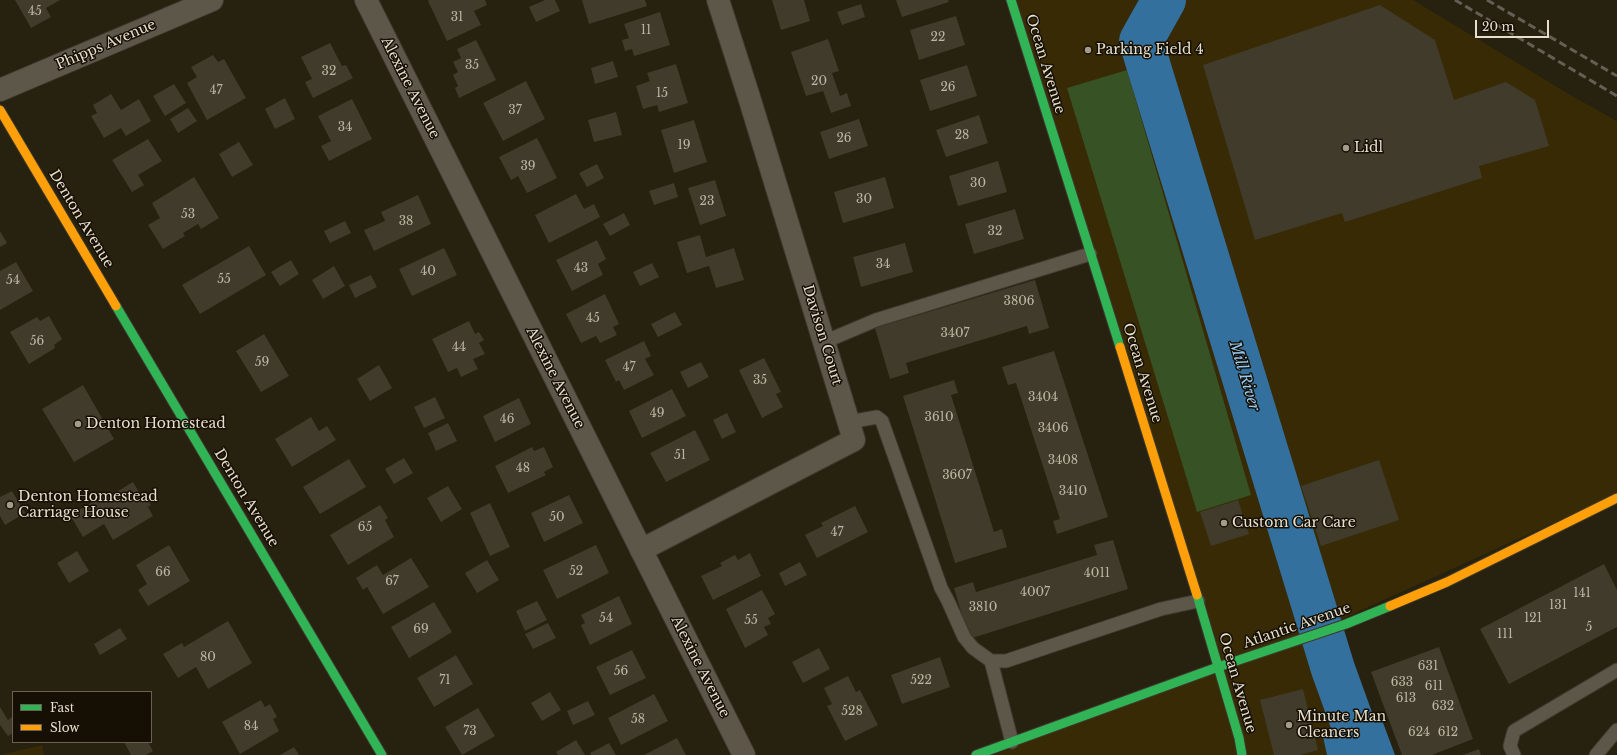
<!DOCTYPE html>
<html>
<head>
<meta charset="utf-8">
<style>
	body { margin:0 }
	#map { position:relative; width:1617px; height:755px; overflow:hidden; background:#27210f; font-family:"Libre Baskerville",serif }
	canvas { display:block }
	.legend { position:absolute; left:12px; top:691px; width:140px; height:52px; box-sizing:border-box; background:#150f04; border:1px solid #696254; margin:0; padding:5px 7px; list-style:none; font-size:12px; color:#e6dfcd }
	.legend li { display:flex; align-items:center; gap:8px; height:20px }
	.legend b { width:20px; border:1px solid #696254 }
	.scale { position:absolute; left:1475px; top:20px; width:74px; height:18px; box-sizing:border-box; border:2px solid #e6dfcd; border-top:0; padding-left:5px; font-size:12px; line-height:14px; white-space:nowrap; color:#e6dfcd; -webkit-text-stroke:3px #150f04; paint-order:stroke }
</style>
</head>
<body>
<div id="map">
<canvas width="1617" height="755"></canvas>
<ul class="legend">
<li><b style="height:5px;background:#30b455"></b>Fast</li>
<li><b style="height:5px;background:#ff9f0a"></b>Slow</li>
</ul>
<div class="scale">20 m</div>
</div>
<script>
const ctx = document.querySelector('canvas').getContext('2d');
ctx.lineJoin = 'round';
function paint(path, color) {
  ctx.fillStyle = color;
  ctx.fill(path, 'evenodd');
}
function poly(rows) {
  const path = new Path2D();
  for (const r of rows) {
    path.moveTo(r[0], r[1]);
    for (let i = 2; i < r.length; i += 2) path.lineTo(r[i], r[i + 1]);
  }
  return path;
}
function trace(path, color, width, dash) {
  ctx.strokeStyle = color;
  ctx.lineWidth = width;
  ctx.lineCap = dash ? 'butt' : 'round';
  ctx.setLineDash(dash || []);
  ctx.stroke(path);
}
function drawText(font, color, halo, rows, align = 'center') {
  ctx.font = font + ' "Libre Baskerville",serif';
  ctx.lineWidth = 3;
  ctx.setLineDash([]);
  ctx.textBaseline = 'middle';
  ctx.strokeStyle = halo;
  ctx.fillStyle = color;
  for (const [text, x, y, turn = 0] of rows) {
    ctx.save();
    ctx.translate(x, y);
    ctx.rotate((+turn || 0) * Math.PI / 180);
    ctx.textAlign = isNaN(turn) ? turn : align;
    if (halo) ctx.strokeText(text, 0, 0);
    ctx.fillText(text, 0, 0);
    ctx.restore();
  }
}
paint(poly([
	[1008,0,1413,0,1572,96,1617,121,1617,494,1322,628,1335,669,1319,674,1339,732,1323,737,1327,755,994,755,1222,663],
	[42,745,44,755,0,755]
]), '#382a04');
paint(poly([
	[1127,70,1251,495,1197,512,1067,88]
]), '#375225');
paint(poly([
	[1349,664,1367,725,1382,720,1395,755,1327,755,1323,737,1338,732,1319,673]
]), '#33709d');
trace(poly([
	[1164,0,1141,41,1333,669,1364,755]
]), '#33709d', 44);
paint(poly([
	[15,0,60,0,46,8,51,17,31,28],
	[429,0,485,0,487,5,474,11,481,25,447,41,428,1],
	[545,0,555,0,560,11,536,22,529,7],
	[582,0,645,0,647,6,589,24],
	[772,0,804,0,810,21,781,30],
	[896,0,948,0,949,2,902,17],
	[861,4,865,17,842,25,837,12],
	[1380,5,1435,40,1454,100,1506,82,1535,100,1549,146,1479,166,1482,178,1345,222,1342,213,1255,240,1203,65],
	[660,12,670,45,634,56,632,49,625,51,622,40,629,38,624,24],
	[956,16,965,45,919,60,910,30],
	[828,39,839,71,832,73,840,96,847,93,851,106,831,113,823,91,806,96,791,52],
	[476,40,496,80,459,98,455,88,458,86,453,75,458,72,453,62,461,58,457,49],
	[330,43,342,66,346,65,353,78,313,98,305,82,312,79,301,57],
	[213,55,218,62,224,59,246,98,207,120,187,83,197,77,191,67],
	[613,61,618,77,595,84,591,68],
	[676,64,688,103,659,112,657,105,643,109,636,86,650,81,647,73],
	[967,65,977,96,930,111,920,80],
	[526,81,545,119,503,141,483,103],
	[174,84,186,103,165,116,153,96],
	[111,94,121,110,139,99,151,121,126,136,121,128,104,138,91,116,97,113,93,105],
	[285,98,295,119,275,129,265,109],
	[352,99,372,139,329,161,321,146,331,141,318,116],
	[188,108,197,121,178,133,170,119],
	[616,112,622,135,594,142,588,120],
	[979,115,988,143,946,157,936,130],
	[859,119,868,146,829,159,820,132],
	[694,120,707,162,674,173,661,130],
	[537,138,557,178,527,193,518,176,511,180,499,157],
	[148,139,162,161,138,175,144,185,132,192,112,160],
	[239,142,253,165,232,177,219,154],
	[998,161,1007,192,958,206,949,176],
	[597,164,604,178,587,187,579,173],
	[194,177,219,218,201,229,198,224,183,233,185,236,163,249,148,225,160,218,152,203],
	[885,177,894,208,843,223,834,192],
	[715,180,726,216,700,225,688,188],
	[674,183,678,197,654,205,649,191],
	[576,194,584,209,594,204,600,217,549,243,535,215],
	[418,195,431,224,374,251,364,230,385,221,381,212],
	[1015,209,1024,239,974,254,965,224],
	[624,213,630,225,610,236,603,224],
	[345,221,351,233,330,243,324,231],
	[0,231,7,243,0,247],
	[700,235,706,257,734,248,744,280,716,288,709,266,687,273,677,242],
	[597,240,606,259,598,264,603,275,572,291,556,260],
	[905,243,913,272,861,287,853,257],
	[249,246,266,275,200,314,182,285],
	[444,248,457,275,412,296,399,269],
	[291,260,299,274,280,286,271,272],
	[16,262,33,291,0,310,0,271],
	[652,263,659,277,640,286,633,272],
	[334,266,345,286,323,299,312,280],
	[371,275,377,287,355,298,349,285],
	[1035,280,1049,328,1029,334,1027,326,906,363,909,373,890,379,875,328],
	[605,294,619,324,613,327,617,335,600,343,596,336,581,343,566,314],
	[675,312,682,325,658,337,651,324],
	[49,316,62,339,54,345,55,348,29,364,10,332,37,317,40,321],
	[469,321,475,334,479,332,484,340,479,343,485,354,473,359,478,369,461,377,457,368,448,372,432,339],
	[264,334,289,376,261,392,236,351],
	[644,341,651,356,645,359,654,375,624,390,619,380,616,382,605,360],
	[1054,351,1108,517,1057,534,1053,521,1060,519,1016,383,1008,385,1002,367],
	[764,358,781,392,776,394,783,407,762,418,739,370],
	[701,362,709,377,688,388,680,372],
	[379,365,392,388,370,401,357,379],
	[954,380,958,393,951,395,994,532,1002,529,1007,547,955,563,903,396],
	[83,385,114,439,74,462,42,409],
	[672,389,686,416,642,438,629,411],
	[435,397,445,418,424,428,414,407],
	[519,398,531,424,495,442,483,416],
	[727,413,736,432,722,439,713,420],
	[311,417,319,431,327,426,336,440,292,467,275,439],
	[448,423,457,441,436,451,428,433],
	[695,430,710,460,666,482,650,453],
	[532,447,534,451,544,447,553,467,544,472,546,475,508,493,495,466],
	[404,458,413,473,394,484,385,469],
	[349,459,366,487,320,514,303,487],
	[1379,460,1399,520,1321,546,1301,486],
	[133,482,142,497,145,495,151,505,148,507,153,516,113,540,104,524,83,537,70,515,103,496,105,499],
	[448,486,462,509,441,522,427,498],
	[12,491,25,513,5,525,0,516,0,497],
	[569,495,583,523,544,542,531,513],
	[1238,500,1249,534,1211,546,1200,512],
	[490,503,510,547,490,556,470,513],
	[380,505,388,518,385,520,394,537,348,565,330,535],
	[855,506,868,532,817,558,805,535,823,526,821,523],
	[1113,540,1128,589,969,639,954,588,973,582,976,592,1097,555,1094,545],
	[169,545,190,581,148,606,138,590,147,584,136,565],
	[596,545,609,573,557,599,543,570],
	[77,551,89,571,69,583,57,563],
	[750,553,761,576,713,600,701,576,722,566,720,563,735,555,738,560],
	[411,558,429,587,383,614,367,587,363,590,356,578,377,565,383,575],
	[487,560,499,580,477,593,465,573],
	[800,562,807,575,785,586,779,573],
	[1604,564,1617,590,1617,627,1509,684,1480,629],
	[762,590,775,614,768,618,771,624,764,627,768,635,745,648,726,609],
	[619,596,632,624,590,645,581,625,585,623,581,615],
	[537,601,547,620,525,631,516,611],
	[434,602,452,632,409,658,391,627],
	[228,621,252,663,208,689,196,667,178,678,163,654,182,643,184,647],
	[548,623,556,638,533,649,525,634],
	[120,628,127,639,100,655,94,644],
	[1439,647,1473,739,1432,755,1402,755,1371,672],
	[819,648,830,669,803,683,792,662],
	[632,650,646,678,610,695,596,667],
	[456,655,473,684,434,707,417,678],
	[940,657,950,687,902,704,891,675],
	[848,676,856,692,860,690,878,725,845,741,827,706,832,704,824,688],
	[1303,689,1318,750,1300,755,1274,755,1260,700],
	[550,692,561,710,542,721,531,703],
	[654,694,668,721,621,745,608,718],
	[261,700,265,707,270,704,277,717,273,719,279,731,240,754,222,722],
	[588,701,595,715,573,725,567,711],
	[0,707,8,720,13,716,13,733,8,736,0,725],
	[478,708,495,736,462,755,445,727],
	[677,738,686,755,644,755],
	[576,740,585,755,558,755,556,752],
	[124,742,148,742,153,751,146,755,131,755],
	[609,743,616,755,591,755,590,753],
	[294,747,299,755,280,755],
	[1479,749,1481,755,1463,755]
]), '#403b2a');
const lane = poly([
	[824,342,876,320,1090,254],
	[849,422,877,417,882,421,941,588,948,601,964,637,973,648,991,661,1006,661,1161,609,1198,601],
	[991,661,1012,742],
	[1514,755,1510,746,1514,731,1617,670],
	[1596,755,1617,730]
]);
const street = poly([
	[366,0,744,755],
	[0,90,212,0],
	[641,550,854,440,749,97,718,0]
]);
const fast = poly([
	[1011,0,1120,347],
	[116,306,382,755],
	[1197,595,1239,738,1242,755],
	[976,755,1218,667,1346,624,1390,606]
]);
const slow = poly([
	[0,110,116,306],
	[1120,347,1197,595],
	[1390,606,1447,582,1617,498]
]);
trace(lane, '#3f392e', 15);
trace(street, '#3f392e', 24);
trace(fast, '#3f392e', 11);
trace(slow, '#3f392e', 11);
trace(lane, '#5d574a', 13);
trace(street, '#5d574a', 22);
trace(fast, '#30b455', 9);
trace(slow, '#ff9f0a', 9);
trace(poly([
	[1455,0,1617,96],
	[1487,0,1617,76]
]), '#635f52', 3, [8, 4]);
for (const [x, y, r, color] of [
	[1088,50,4,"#a39c8a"],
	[1346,148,4,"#a39c8a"],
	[78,424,4,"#a39c8a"],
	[10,505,4,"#a39c8a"],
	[1224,523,4,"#a39c8a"],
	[1289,725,4,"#a39c8a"]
]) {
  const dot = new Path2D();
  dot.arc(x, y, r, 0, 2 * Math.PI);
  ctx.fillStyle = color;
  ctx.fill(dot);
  trace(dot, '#150f04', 1.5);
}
drawText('12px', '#bcb6a4', null, [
	["45",35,12],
	["31",457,18],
	["11",646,31],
	["22",938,38],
	["35",472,66],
	["32",329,72],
	["20",819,82],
	["26",948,88],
	["47",216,91],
	["15",662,94],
	["37",515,111],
	["34",345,128],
	["28",962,136],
	["26",844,139],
	["19",684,146],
	["39",528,167],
	["30",978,184],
	["30",864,200],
	["23",707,202],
	["53",188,215],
	["38",406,222],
	["32",995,232],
	["34",883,265],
	["43",581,269],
	["40",428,272],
	["55",224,280],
	["54",13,281],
	["3806",1019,302],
	["45",593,319],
	["3407",955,334],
	["56",37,342],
	["44",459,348],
	["59",262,363],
	["47",629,368],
	["35",760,381],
	["3404",1043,398],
	["49",657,414],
	["3610",939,418],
	["46",507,420],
	["3406",1053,429],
	["51",680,456],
	["3408",1063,461],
	["48",523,469],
	["3607",957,476],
	["3410",1073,492],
	["50",557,518],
	["65",365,528],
	["47",837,533],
	["52",576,572],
	["66",163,573],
	["4011",1097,574],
	["67",392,582],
	["4007",1035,593],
	["141",1582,594],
	["131",1558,606],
	["3810",983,608],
	["54",606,619],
	["121",1533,619],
	["55",751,621],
	["5",1589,628],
	["69",421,630],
	["111",1505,635],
	["80",208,658],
	["631",1428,667],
	["56",621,672],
	["71",445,681],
	["522",921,681],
	["633",1402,683],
	["611",1434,687],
	["613",1406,699],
	["632",1443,707],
	["528",852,712],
	["58",638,720],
	["84",251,727],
	["73",470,732],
	["624",1419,733],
	["612",1448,733]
]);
drawText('14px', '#e6dfcd', '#150f04', [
	["Phipps Avenue",106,45,-23],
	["Ocean Avenue",1045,64,73],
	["Alexine Avenue",410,88,63],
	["Denton Avenue",81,219,59],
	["Davison Court",822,335,73],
	["Ocean Avenue",1142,373,73],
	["Alexine Avenue",555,378,63],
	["Denton Avenue",246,498,59],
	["Atlantic Avenue",1297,626,-19],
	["Alexine Avenue",700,667,63],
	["Ocean Avenue",1237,683,74]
]);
drawText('14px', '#e6dfcd', '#150f04', [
	["Parking Field 4",1096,50],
	["Lidl",1354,148],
	["Denton Homestead",86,424],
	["Denton Homestead",18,497],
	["Carriage House",18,513],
	["Custom Car Care",1232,523],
	["Minute Man",1297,717],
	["Cleaners",1297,733]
], 'left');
drawText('italic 15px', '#96caf4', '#150f04', [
	["Mill River",1244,376,73]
]);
</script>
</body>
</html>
